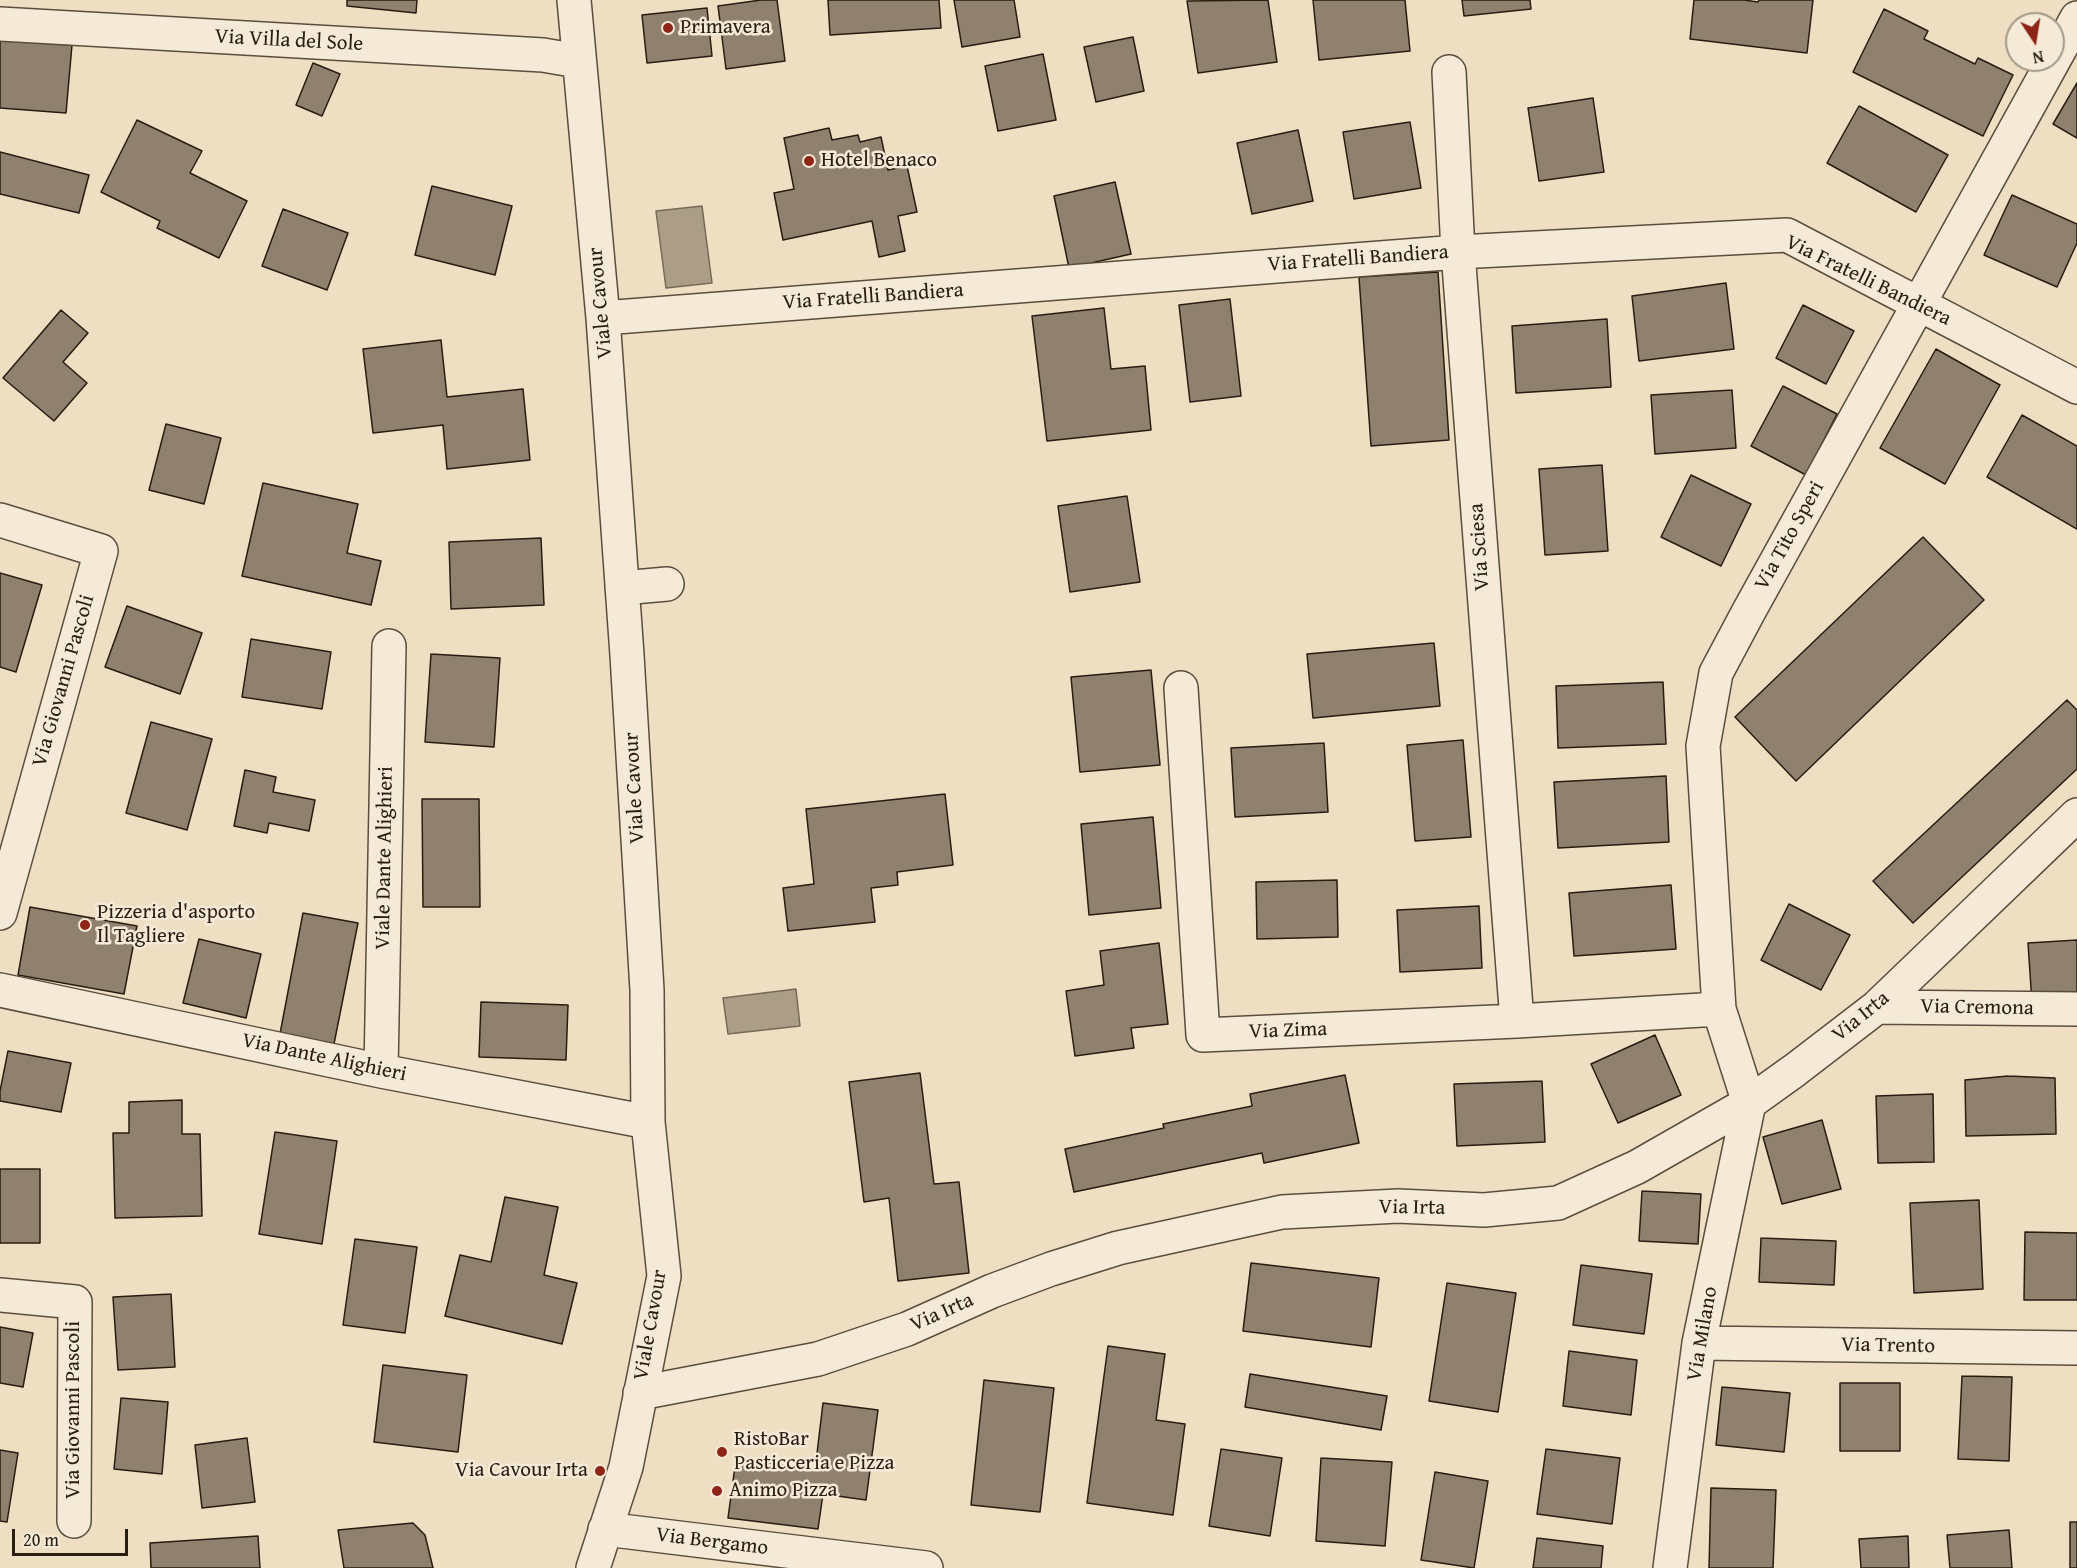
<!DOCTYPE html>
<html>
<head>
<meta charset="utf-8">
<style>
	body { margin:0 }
	#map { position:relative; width:2077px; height:1568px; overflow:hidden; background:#eedfc2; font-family:"Gentium Book Plus",serif }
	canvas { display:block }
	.north { position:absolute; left:2005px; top:12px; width:60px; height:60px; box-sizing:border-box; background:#f4ead7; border:2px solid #a39888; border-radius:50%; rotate:168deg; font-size:16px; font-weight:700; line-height:24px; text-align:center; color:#291c11 }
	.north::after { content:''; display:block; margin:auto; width:21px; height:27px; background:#8f2418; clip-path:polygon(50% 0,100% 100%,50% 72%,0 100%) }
	.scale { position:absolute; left:12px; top:1529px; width:116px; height:27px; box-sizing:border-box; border:3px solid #291c11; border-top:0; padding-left:8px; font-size:18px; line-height:21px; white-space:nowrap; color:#291c11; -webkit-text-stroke:4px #f4ead7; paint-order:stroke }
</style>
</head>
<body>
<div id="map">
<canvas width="2077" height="1568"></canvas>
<div class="north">N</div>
<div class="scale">20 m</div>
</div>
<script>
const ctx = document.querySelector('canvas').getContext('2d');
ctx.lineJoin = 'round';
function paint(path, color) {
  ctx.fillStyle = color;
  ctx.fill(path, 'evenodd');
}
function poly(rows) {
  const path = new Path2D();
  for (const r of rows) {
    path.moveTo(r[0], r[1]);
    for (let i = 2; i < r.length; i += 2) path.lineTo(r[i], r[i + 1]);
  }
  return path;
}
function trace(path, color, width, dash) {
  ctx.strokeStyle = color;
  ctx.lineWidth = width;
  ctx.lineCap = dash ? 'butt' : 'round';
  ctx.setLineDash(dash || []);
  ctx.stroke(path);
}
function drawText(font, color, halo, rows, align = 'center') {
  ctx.font = font + ' "Gentium Book Plus",serif';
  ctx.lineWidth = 5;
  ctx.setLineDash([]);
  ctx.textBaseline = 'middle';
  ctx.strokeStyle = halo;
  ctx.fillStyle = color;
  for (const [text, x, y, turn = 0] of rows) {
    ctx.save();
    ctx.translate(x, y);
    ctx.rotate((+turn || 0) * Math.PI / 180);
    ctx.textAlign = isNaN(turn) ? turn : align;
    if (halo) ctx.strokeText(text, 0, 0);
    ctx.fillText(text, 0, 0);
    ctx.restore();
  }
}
const water = poly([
	[702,206,712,283,666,288,656,211,702,206],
	[796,989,800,1026,728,1034,723,998,796,989]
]);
paint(water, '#ab9d86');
trace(water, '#776957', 1.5);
const building = poly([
	[347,0,417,0,416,13,347,6,347,0],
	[761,0,777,0,785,61,726,69,718,6,761,0],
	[828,0,939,0,941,28,830,35,828,0],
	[954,0,1014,0,1020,37,962,47,954,0],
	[1268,0,1277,62,1198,73,1187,1,1268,0],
	[1313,0,1405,0,1410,51,1319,60,1313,0],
	[1462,0,1530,0,1531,9,1464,16,1462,0],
	[1694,0,1744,0,1758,2,1759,0,1813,0,1807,53,1690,39,1694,0],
	[707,8,712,56,647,63,642,15,707,8],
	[1884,9,1928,31,1924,39,1975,64,1978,58,2013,75,1983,136,1853,72,1884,9],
	[1133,37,1144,91,1096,102,1084,47,1133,37],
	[0,40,72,45,66,113,0,108,0,40],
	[1043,54,1056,120,998,131,985,66,1043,54],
	[313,63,340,74,322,116,296,105,313,63],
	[2077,83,2077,138,2053,124,2077,83],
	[1593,98,1604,172,1539,181,1528,108,1593,98],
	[1859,106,1948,155,1916,212,1827,163,1859,106],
	[137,120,202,151,190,173,247,201,219,258,157,228,160,221,101,192,137,120],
	[1410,122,1421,188,1354,199,1343,132,1410,122],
	[829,128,832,140,858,135,860,142,881,137,888,170,907,166,917,212,898,216,905,251,879,257,872,221,783,240,774,193,794,189,784,138,829,128],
	[1298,130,1313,201,1252,214,1237,143,1298,130],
	[0,152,89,175,79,213,0,194,0,152],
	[1115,182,1131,254,1069,268,1054,196,1115,182],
	[432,186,512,206,495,275,415,255,432,186],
	[2012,195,2077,224,2077,243,2057,287,1984,255,2012,195],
	[283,209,348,233,327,290,262,266,283,209],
	[1438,272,1449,440,1371,446,1359,277,1438,272],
	[1726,283,1734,349,1639,361,1632,296,1726,283],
	[1230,299,1241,396,1190,402,1179,305,1230,299],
	[1803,305,1854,331,1826,384,1776,358,1803,305],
	[1104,308,1111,369,1145,366,1151,430,1047,441,1032,316,1104,308],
	[61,310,88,333,63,362,87,383,54,421,3,378,61,310],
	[1607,319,1611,387,1516,393,1512,326,1607,319],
	[441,340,447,397,523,389,530,460,447,469,443,425,373,433,363,349,441,340],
	[1936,349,2000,385,1945,484,1880,448,1936,349],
	[1783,386,1837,414,1806,475,1751,446,1783,386],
	[1732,390,1736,448,1655,454,1651,395,1732,390],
	[2022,415,2077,446,2077,529,1987,477,2022,415],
	[166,424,221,438,204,504,149,490,166,424],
	[1602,465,1608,551,1545,555,1539,469,1602,465],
	[1691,475,1751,504,1721,566,1661,537,1691,475],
	[263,483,358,504,347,553,381,561,371,605,242,576,263,483],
	[1127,496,1140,582,1070,592,1058,506,1127,496],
	[1923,537,1984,600,1796,781,1735,717,1923,537],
	[541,538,544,605,451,609,449,542,541,538],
	[0,573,42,585,16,672,0,667,0,573],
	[127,606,202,633,180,694,105,667,127,606],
	[251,639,331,652,322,709,242,697,251,639],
	[1434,643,1440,706,1313,718,1307,654,1434,643],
	[431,654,500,658,494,747,425,742,431,654],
	[1151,670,1160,765,1080,772,1071,677,1151,670],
	[1663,682,1666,744,1558,748,1556,686,1663,682],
	[2067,700,2077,710,2077,769,1913,923,1873,881,2067,700],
	[151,722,212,739,187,830,126,813,151,722],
	[1463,740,1471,837,1415,841,1407,745,1463,740],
	[1324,743,1328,812,1235,817,1231,748,1324,743],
	[245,770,276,777,273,792,315,800,309,831,269,823,267,833,234,826,245,770],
	[1666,776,1669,842,1558,848,1554,782,1666,776],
	[945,794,953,865,897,872,898,885,871,888,875,922,788,931,783,888,814,884,806,809,945,794],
	[422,799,479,799,480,907,423,907,422,799],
	[1153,817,1161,908,1089,915,1081,824,1153,817],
	[1337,880,1338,937,1257,939,1256,882,1337,880],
	[1671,885,1676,949,1574,956,1569,893,1671,885],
	[1789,904,1850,935,1821,990,1761,960,1789,904],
	[1479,906,1482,968,1400,972,1397,910,1479,906],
	[30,907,137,926,124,994,18,975,30,907],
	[303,913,358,923,333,1049,279,1039,303,913],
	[199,939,261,954,246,1018,183,1003,199,939],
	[2077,940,2077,1000,2032,1003,2028,943,2077,940],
	[1159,943,1168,1024,1131,1028,1134,1048,1075,1056,1066,991,1104,985,1100,951,1159,943],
	[481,1002,568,1005,566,1060,479,1057,481,1002],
	[1655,1035,1681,1095,1618,1123,1591,1064,1655,1035],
	[8,1051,71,1063,61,1112,0,1101,0,1091,8,1051],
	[920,1073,934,1184,959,1182,969,1273,898,1281,889,1198,864,1202,849,1082,920,1073],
	[1345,1075,1359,1143,1264,1163,1262,1153,1074,1192,1065,1149,1164,1128,1163,1124,1252,1106,1250,1094,1345,1075],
	[2008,1076,2055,1078,2056,1134,1966,1136,1965,1080,2008,1076],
	[1542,1081,1545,1142,1457,1146,1454,1084,1542,1081],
	[1933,1094,1934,1162,1878,1163,1876,1096,1933,1094],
	[182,1100,182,1134,200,1134,202,1216,115,1218,113,1133,129,1133,129,1102,182,1100],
	[1822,1120,1841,1189,1782,1204,1763,1137,1822,1120],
	[275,1132,337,1141,322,1244,259,1234,275,1132],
	[0,1169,40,1169,40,1243,0,1243,0,1169],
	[1642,1191,1701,1194,1698,1244,1639,1241,1642,1191],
	[505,1197,558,1207,544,1275,577,1283,562,1344,445,1316,460,1255,491,1262,505,1197],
	[1979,1200,1983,1289,1914,1293,1910,1203,1979,1200],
	[2025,1232,2077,1233,2077,1300,2024,1300,2025,1232],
	[1761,1238,1836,1241,1834,1285,1759,1282,1761,1238],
	[355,1239,417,1247,405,1333,343,1325,355,1239],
	[1251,1263,1379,1278,1371,1347,1243,1331,1251,1263],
	[1581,1265,1652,1274,1644,1334,1573,1325,1581,1265],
	[1447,1283,1516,1293,1498,1412,1429,1401,1447,1283],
	[171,1294,175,1367,118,1370,113,1297,171,1294],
	[0,1327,33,1333,23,1387,0,1383,0,1327],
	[1108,1346,1165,1354,1156,1420,1185,1424,1173,1515,1087,1503,1108,1346],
	[1569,1351,1637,1360,1631,1415,1563,1406,1569,1351],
	[383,1365,467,1375,458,1452,374,1442,383,1365],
	[1250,1374,1387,1396,1381,1430,1245,1407,1250,1374],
	[1962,1376,2012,1377,2009,1461,1958,1459,1962,1376],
	[984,1380,1054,1388,1040,1512,971,1505,984,1380],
	[1840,1383,1900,1383,1900,1451,1840,1451,1840,1383],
	[1722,1387,1790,1393,1784,1452,1716,1445,1722,1387],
	[121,1398,168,1402,162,1474,114,1469,121,1398],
	[823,1403,878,1410,866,1500,823,1494,818,1529,728,1518,736,1459,815,1470,823,1403],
	[247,1438,255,1502,202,1508,195,1445,247,1438],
	[1221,1449,1282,1458,1270,1536,1209,1526,1221,1449],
	[1546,1449,1620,1458,1612,1524,1537,1514,1546,1449],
	[0,1450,18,1453,7,1522,0,1521,0,1450],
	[1321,1458,1392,1462,1385,1546,1316,1541,1321,1458],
	[1435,1472,1488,1481,1474,1568,1421,1560,1435,1472],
	[1711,1488,1776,1490,1773,1568,1709,1568,1711,1488],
	[2070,1522,2077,1522,2077,1568,2070,1568,2070,1522],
	[413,1523,425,1535,433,1568,344,1568,338,1530,413,1523],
	[2009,1530,2012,1568,1950,1568,1947,1535,2009,1530],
	[258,1536,260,1568,151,1568,150,1543,258,1536],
	[1908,1536,1909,1568,1861,1568,1859,1539,1908,1536],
	[1537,1538,1603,1546,1601,1568,1533,1568,1537,1538]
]);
paint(building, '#8f816d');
trace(building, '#291c11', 1.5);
const minor = poly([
	[574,0,603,318,627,655,647,990,648,1122,664,1276,626,1467,593,1568],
	[0,24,543,55,578,61],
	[1449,72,1458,252,1517,1021],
	[603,318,1458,252,1787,235,2077,387],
	[0,520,101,551,0,913],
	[622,588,667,584],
	[1181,688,1203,1035,1517,1021,1719,1009],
	[0,990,381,1071,648,1122],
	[1877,1007,2077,1009],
	[381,1071,389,646],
	[0,1295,75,1302,74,1521],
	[1699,1343,2077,1348],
	[640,1393,818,1359,907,1329,992,1291,1051,1269,1118,1248,1282,1212,1398,1206,1484,1210,1558,1203,1637,1167,1749,1103,1795,1070,1877,1007,2077,815],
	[605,1529,926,1568],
	[1670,1568,1699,1343,1749,1103,1719,1009,1703,746,1716,673,1749,611,2077,18]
]);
trace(minor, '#5a4d3d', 36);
trace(minor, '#f4ead7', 33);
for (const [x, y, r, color] of [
	[668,28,6,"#8f2418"],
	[809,161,6,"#8f2418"],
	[85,925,6,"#8f2418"],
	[722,1452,6,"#8f2418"],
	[600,1471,6,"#8f2418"],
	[717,1491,6,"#8f2418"]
]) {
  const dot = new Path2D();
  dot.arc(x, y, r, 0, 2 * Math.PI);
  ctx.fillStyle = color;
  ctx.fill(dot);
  trace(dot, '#f4ead7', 2);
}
drawText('21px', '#291c11', '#f4ead7', [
	["Primavera",680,28],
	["Hotel Benaco",821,161],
	["Pizzeria d'asporto",97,913],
	["Il Tagliere",97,937],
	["RistoBar",734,1440],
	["Pasticceria e Pizza",734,1464],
	["Via Cavour Irta",588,1471,"right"],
	["Animo Pizza",729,1491]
], 'left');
drawText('21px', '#291c11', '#f4ead7', [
	["Via Villa del Sole",289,41,3],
	["Via Fratelli Bandiera",1358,259,-4],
	["Via Fratelli Bandiera",1868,281,26],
	["Via Fratelli Bandiera",873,297,-4],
	["Viale Cavour",601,303,-95],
	["Via Tito Speri",1790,536,-61],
	["Via Sciesa",1480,547,-94],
	["Via Giovanni Pascoli",64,681,-74],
	["Viale Cavour",635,788,-93],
	["Viale Dante Alighieri",385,858,-89],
	["Via Cremona",1977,1008,1],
	["Via Irta",1861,1017,-39],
	["Via Zima",1288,1031,-2],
	["Via Dante Alighieri",324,1058,12],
	["Via Irta",1412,1208,1],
	["Via Irta",942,1313,-24],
	["Viale Cavour",651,1325,-80],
	["Via Milano",1703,1334,-80],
	["Via Trento",1888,1346,1],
	["Via Giovanni Pascoli",74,1410,-90],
	["Via Bergamo",712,1542,7]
]);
</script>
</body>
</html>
